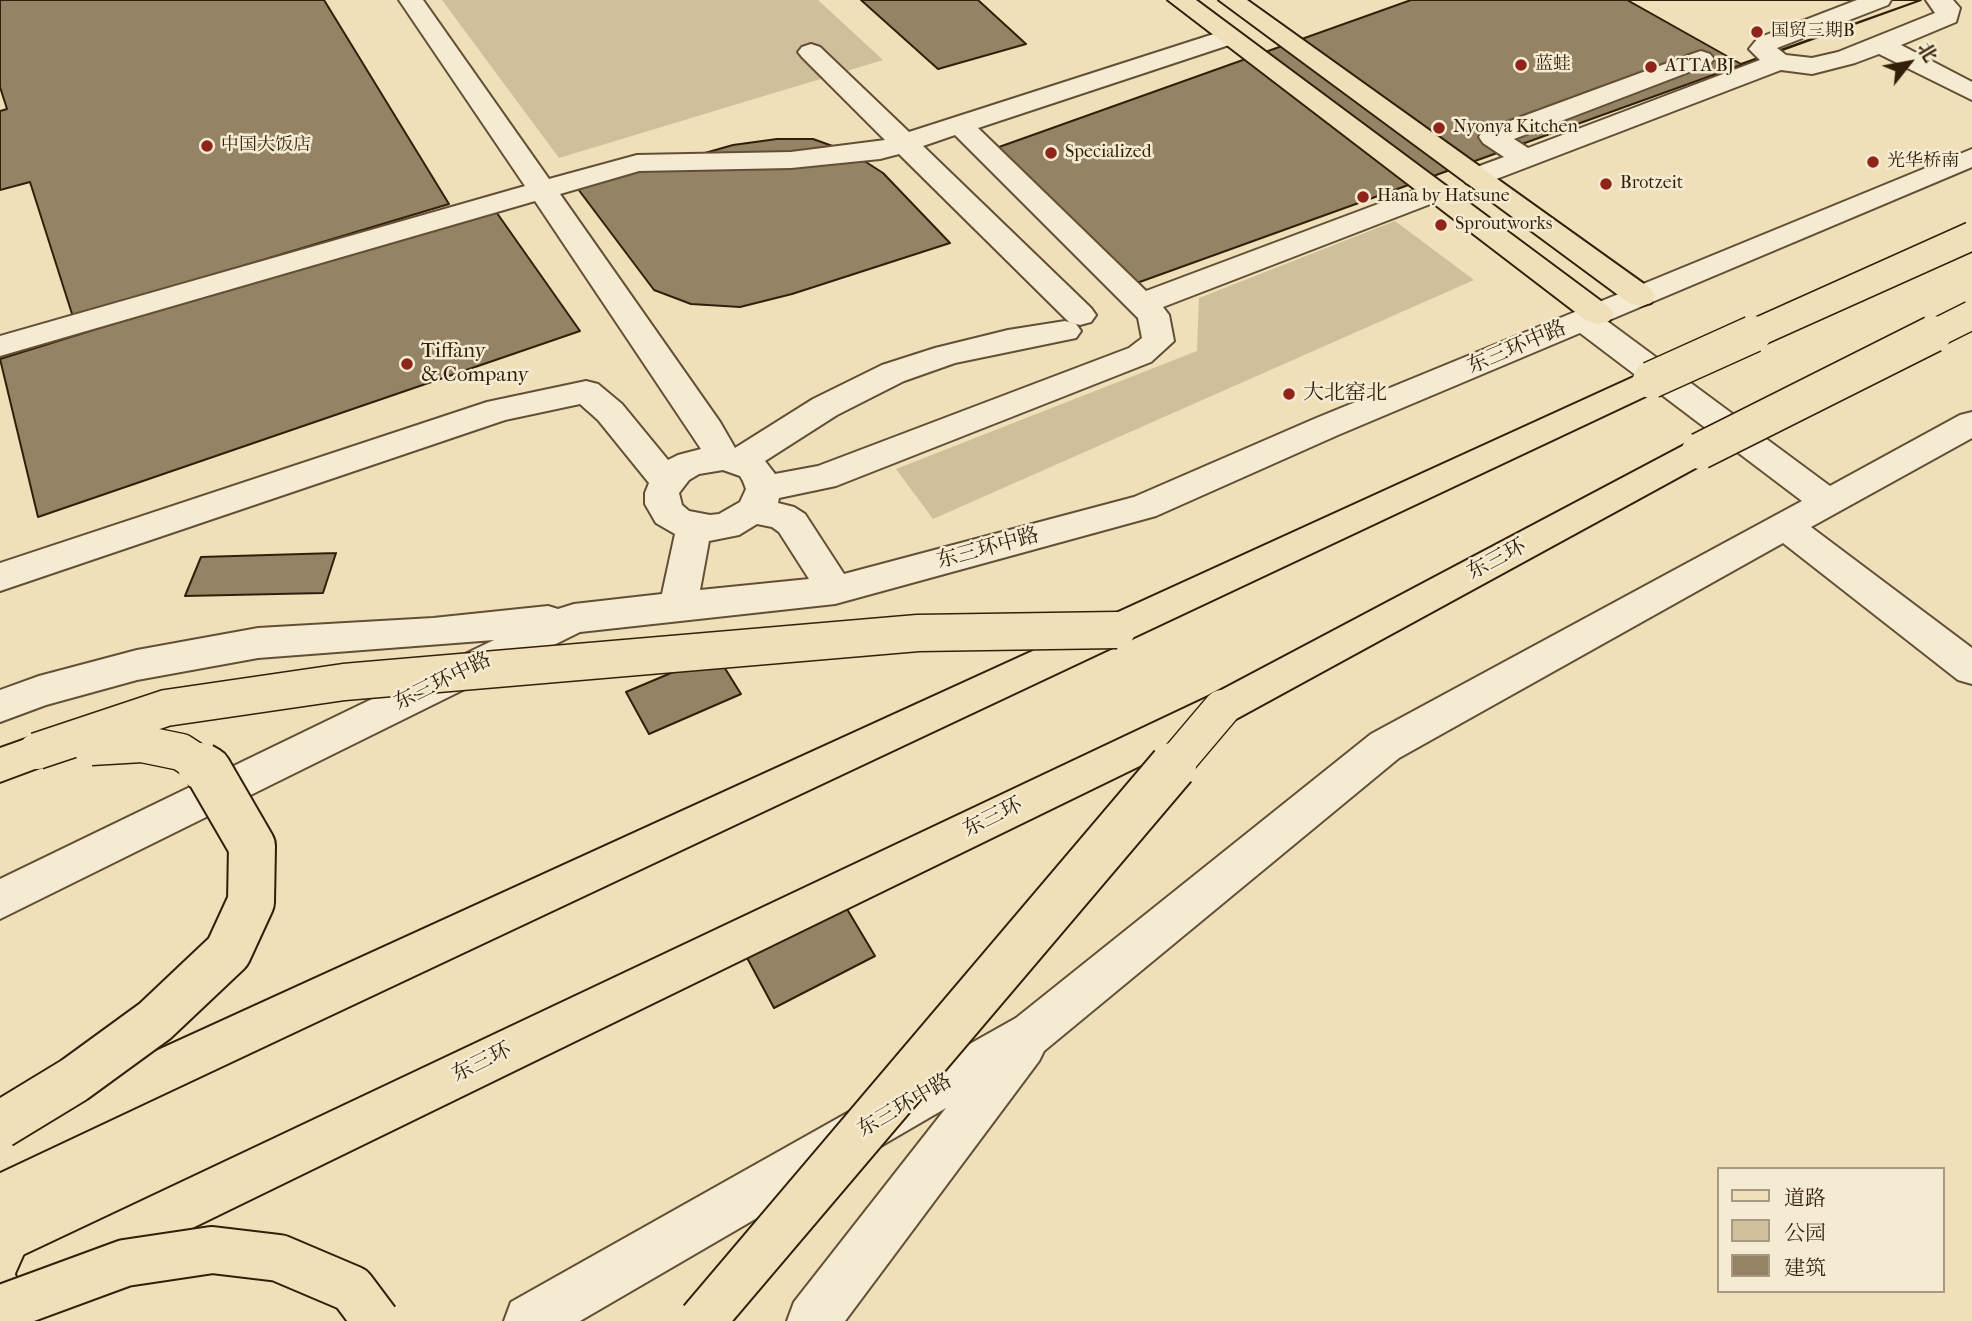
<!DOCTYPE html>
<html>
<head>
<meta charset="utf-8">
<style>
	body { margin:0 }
	#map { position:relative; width:1972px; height:1321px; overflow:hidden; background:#efe0b9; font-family:"IM FELL French Canon","Noto Serif SC",serif }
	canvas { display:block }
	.legend { position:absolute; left:1717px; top:1167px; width:228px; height:126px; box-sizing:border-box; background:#f5ebd2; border:2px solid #a79982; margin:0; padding:9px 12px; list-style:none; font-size:21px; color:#331f09 }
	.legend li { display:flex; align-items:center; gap:14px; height:35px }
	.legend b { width:35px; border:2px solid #a79982 }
	.north { position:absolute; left:1874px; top:28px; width:70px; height:70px; -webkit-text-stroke:5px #f5ebd2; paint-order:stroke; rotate:59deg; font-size:19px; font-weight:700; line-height:28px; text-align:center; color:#331f09 }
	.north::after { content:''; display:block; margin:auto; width:24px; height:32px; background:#331f09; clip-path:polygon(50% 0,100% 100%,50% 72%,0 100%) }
</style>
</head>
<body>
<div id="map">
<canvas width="1972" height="1321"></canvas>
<ul class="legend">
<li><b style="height:9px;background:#efe0b9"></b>道路</li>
<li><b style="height:19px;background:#cfbf9b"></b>公园</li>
<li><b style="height:19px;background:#958365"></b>建筑</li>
</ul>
<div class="north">北</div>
</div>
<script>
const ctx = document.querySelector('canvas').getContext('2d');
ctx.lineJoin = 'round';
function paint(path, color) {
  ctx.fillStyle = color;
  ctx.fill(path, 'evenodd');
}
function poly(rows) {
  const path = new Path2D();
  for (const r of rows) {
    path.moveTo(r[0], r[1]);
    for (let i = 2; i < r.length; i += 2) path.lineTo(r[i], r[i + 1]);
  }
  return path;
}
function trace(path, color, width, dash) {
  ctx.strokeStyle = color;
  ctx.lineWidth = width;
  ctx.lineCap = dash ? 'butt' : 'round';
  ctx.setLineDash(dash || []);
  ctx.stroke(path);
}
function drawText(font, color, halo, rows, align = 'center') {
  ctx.font = font + ' "IM FELL French Canon","Noto Serif SC",serif';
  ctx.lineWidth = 5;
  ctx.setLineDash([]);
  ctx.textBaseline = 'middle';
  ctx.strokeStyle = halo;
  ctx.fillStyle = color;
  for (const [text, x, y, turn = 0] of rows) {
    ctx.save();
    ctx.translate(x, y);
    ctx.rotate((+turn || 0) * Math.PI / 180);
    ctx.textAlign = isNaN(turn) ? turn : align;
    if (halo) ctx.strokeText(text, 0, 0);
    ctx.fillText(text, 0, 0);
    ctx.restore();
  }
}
paint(poly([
	[442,0,818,0,883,60,559,158],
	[1395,221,1474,280,933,519,896,469,1197,351,1199,298]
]), '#cfbf9b');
const building = poly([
	[0,0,324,0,449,204,73,317,30,182,0,190,0,111,7,109,0,87,0,0],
	[861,0,978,0,1026,44,938,69,861,0],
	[1411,0,1921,0,1123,288,985,152,1411,0],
	[1627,0,1921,0,1741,64,1627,0],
	[777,139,813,139,852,153,883,173,950,243,792,294,740,307,691,304,654,290,578,189,733,145,777,139],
	[492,206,580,331,38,517,0,359,492,206],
	[336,553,323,593,185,596,201,557,336,553],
	[716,654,741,694,649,734,626,692,716,654],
	[844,904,875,956,774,1008,745,954,844,904]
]);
paint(building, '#958365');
trace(building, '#331f09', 2);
const minor = poly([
	[399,0,423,0,549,179,637,155,791,152,885,140,802,57,798,52,802,47,811,44,820,47,909,132,1220,32,1229,29,1238,32,1242,37,1238,42,978,128,1146,291,1426,186,1436,183,1446,186,1450,192,1446,198,1163,307,1169,315,1174,341,1151,362,836,486,779,498,778,503,794,507,805,514,844,574,1134,497,1314,419,1972,149,1972,167,1607,321,1830,486,1960,415,1972,412,1972,438,1811,527,1972,648,1972,684,1958,680,1783,543,1399,758,1044,1051,1039,1061,845,1321,787,1321,794,1302,946,1108,580,1321,504,1321,511,1302,1016,1018,1371,734,1802,501,1580,333,1338,435,1156,516,835,604,580,632,0,919,0,879,494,640,258,658,137,680,46,705,0,722,0,690,39,676,137,650,258,628,433,618,548,606,558,609,574,604,662,594,675,534,656,523,645,504,645,493,649,483,598,420,580,404,505,420,0,591,0,563,487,402,586,381,598,384,622,404,668,460,678,455,701,449,535,201,0,356,0,336,525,186,399,0],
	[955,135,1138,318,1142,338,1129,348,818,466,775,474,765,461,837,415,904,381,955,363,1076,338,1081,331,1076,324,1065,321,1008,330,935,348,882,365,813,399,735,448,720,422,560,194,639,171,791,168,880,159,899,154,1069,322,1080,325,1091,322,1096,315,1091,308,923,146,955,135],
	[723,470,740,476,743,481,746,489,740,502,719,514,710,515,689,511,682,505,679,493,689,480,699,474,723,470],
	[757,524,772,527,779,532,809,579,700,590,709,541,739,535,757,524],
	[1857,0,1891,0,1888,5,1777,48,1786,55,1812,58,1838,52,1935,13,1926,0,1953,0,1960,8,1956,22,1901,45,1972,82,1972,100,1879,54,1855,63,1812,74,1781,70,1486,183,1476,186,1466,183,1462,177,1466,171,1504,157,1483,143,1479,137,1483,131,1692,54,1701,51,1710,54,1714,59,1710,64,1514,139,1528,148,1760,60,1749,49,1758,38,1857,0]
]);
const major = poly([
	[1168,0,1196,0,1609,307,1614,314,1609,321,1598,324,1587,321,1168,0],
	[1219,0,1247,0,1651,289,1655,296,1651,303,1640,306,1629,303,1219,0]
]);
const highway = poly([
	[1651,369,1663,372,1667,380,1663,388,0,1171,0,1122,1651,369],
	[1700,439,1712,443,1717,451,1712,459,1236,719,61,1292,43,1300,25,1292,17,1274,25,1256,1208,697,1688,443,1700,439],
	[37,735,51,739,57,751,51,763,0,782,0,748,37,735]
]);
trace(minor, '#624f35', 4);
trace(major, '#331f09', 4);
trace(highway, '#331f09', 4);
paint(minor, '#f5ebd2');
paint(major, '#efe0b9');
paint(highway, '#efe0b9');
const highwayBridgeFar2 = poly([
	[1749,336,1972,236],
	[1930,336,1972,315]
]);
const highwayBridgeFar1 = poly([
	[1651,380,1753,334],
	[1700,451,1933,334],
	[91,747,142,744,181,752,204,767],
	[37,751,166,708,344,682,918,633,1117,630],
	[1172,767,1222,708]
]);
const highwayBridge = poly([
	[0,1125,74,1080,155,1021,228,952,251,902,252,846,208,770,201,766],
	[0,1309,125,1263,212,1250,279,1258,352,1289,376,1321],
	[702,1321,1173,766]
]);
trace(highwayBridgeFar2, '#331f09', 31, []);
trace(highwayBridgeFar1, '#331f09', 39, []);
trace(highwayBridge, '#331f09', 50, []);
trace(highwayBridgeFar2, '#efe0b9', 28);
trace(highwayBridgeFar1, '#efe0b9', 36);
trace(highwayBridge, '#efe0b9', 46);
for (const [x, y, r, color] of [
	[1757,32,7,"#8f2418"],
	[1521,65,7,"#8f2418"],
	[1651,67,7,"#8f2418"],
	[1439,128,7,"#8f2418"],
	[207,146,7,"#8f2418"],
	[1051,153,7,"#8f2418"],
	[1873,162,7,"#8f2418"],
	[1606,184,7,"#8f2418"],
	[1363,197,7,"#8f2418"],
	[1441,225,7,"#8f2418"],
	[407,364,7,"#8f2418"],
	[1289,394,7,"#8f2418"]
]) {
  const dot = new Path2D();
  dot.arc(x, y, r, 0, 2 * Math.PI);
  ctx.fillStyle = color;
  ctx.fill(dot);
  trace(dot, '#f5ebd2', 2.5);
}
drawText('18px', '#331f09', '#f5ebd2', [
	["国贸三期B",1771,32],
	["蓝蛙",1535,65],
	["ATTA BJ",1665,67],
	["Nyonya Kitchen",1453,128],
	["中国大饭店",221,146],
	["Specialized",1065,153],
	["光华桥南",1887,162],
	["Brotzeit",1620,184],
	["Hana by Hatsune",1377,197],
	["Sproutworks",1455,225]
], 'left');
drawText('21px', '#331f09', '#f5ebd2', [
	["东三环中路",1517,348,-23],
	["东三环中路",988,549,-15],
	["东三环",1497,560,-28],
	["东三环中路",443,682,-26],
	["东三环",993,818,-26],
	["东三环",482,1063,-26],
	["东三环中路",905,1106,-30]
]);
drawText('21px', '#331f09', '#f5ebd2', [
	["Tiffany",421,352],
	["& Company",421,376],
	["大北窑北",1303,394]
], 'left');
</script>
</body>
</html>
